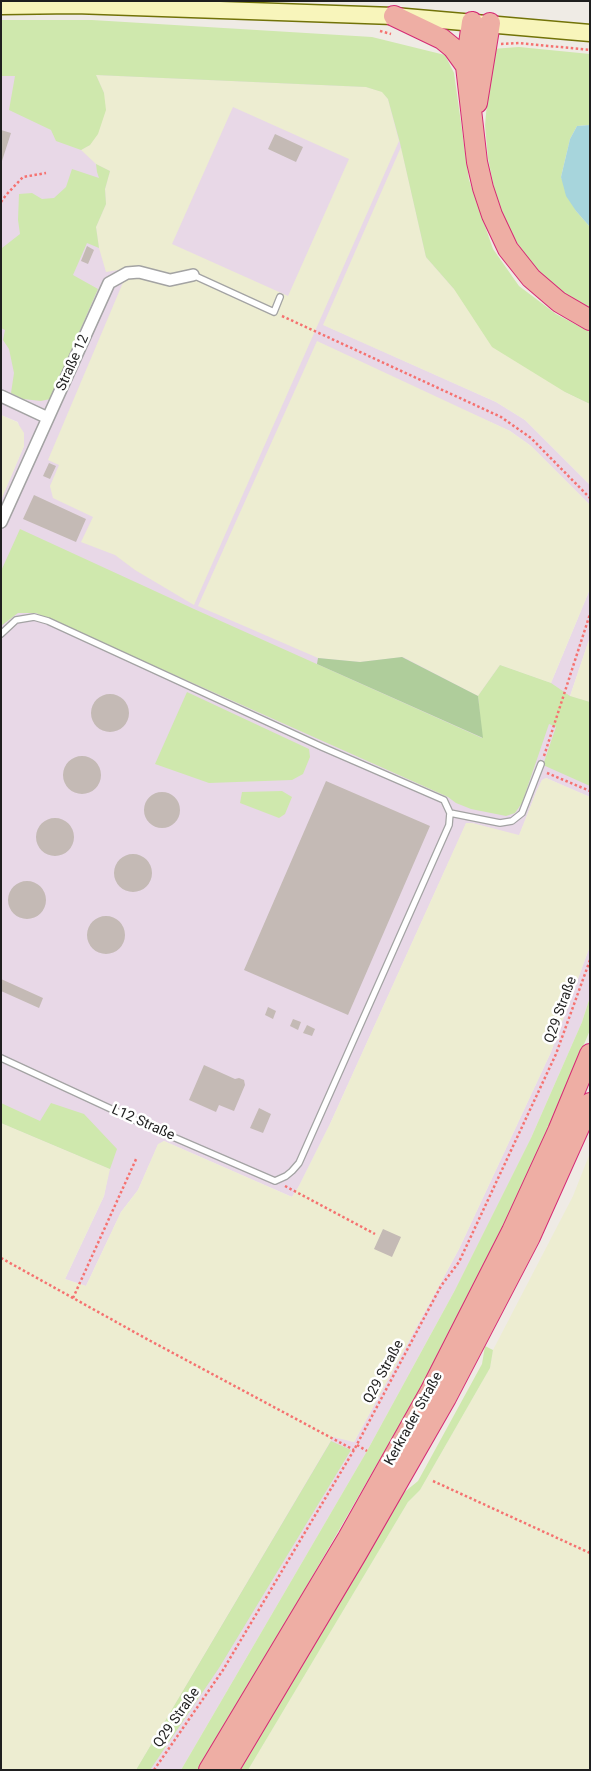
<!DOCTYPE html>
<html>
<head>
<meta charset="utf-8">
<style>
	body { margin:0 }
	#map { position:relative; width:591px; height:1771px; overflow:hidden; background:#efebe5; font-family:Roboto,sans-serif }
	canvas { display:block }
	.frame { position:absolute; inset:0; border:2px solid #1f1f1f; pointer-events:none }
</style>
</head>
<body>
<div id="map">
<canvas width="591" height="1771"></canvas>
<div class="frame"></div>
</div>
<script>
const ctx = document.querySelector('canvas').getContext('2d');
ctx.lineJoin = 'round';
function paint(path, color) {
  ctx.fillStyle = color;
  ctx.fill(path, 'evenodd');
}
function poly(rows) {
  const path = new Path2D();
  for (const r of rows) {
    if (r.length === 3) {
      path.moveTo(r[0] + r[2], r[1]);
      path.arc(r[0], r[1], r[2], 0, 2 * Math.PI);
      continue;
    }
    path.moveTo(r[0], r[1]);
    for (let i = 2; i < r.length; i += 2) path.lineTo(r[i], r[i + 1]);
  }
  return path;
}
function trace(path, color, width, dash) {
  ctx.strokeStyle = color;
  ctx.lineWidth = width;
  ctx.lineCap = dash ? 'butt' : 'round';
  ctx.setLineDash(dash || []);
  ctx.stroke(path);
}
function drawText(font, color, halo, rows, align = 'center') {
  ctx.font = font + ' Roboto,sans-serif';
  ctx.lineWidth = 5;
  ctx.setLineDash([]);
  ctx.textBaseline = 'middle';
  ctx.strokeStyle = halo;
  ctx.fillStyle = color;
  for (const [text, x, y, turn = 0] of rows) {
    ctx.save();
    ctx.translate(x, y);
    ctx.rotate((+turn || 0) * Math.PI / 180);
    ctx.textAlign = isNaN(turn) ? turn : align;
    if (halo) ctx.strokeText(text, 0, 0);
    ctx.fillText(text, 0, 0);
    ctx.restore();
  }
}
paint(poly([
	[1,75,356,75,404,107,590,404,565,392,324,325,496,402,525,420,590,485,590,505,531,446,510,431,448,403,500,665,551,683,590,589,590,637,570,696,590,702,590,797,546,778,542,780,537,790,519,836,472,823,466,824,330,1124,299,1186,292,1197,164,1141,158,1145,138,1190,121,1212,86,1286,65,1279,104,1196,109,1169,1,1123,1,500,24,446,18,422,1,415],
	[590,946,590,997,582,1022,531,1138,455,1290,367,1451,181,1770,136,1770,333,1436,354,1442,459,1249,551,1052]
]), '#e8d8e7');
paint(poly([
	[96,75,366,87,383,92,388,99,399,141,194,605,135,570,115,555,81,542,93,517,53,498,50,486,59,465,48,460,127,273,118,270,106,272,99,248,96,227,106,204,105,189,110,171,96,164,81,150,90,145,104,93],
	[233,107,349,159,288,296,172,244],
	[401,147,426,257,454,289,565,392,590,404,590,485,525,420,496,402,323,325],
	[317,341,510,431,531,446,590,505,590,589,551,683,500,665,478,696,403,657,360,662,318,658,198,606],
	[1,415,17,422,24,433,24,446,1,500],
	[590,637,590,702,570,696],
	[546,778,590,797,590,946,551,1052,459,1249,354,1442,333,1437,136,1770,1,1770,1,1123,110,1169,104,1196,65,1279,86,1286,121,1212,138,1190,158,1144,164,1141,292,1197,299,1186,330,1124,466,823,472,823,519,835,537,790,542,780],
	[590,1153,590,1770,248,1770,408,1502,420,1490,490,1368,493,1350,573,1196]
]), '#ededd1');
paint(poly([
	[1,20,92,20,372,37,445,55,454,73,469,180,493,249,519,286,556,314,590,332,590,404,565,392,492,347,454,289,426,257,400,143,388,99,382,92,366,87,96,75,104,93,106,110,98,134,90,145,81,150,56,141,51,130,9,110,15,76,1,76],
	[519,47,590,54,590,125,577,126,570,139,561,177,576,211,590,227,590,310,567,296,547,280,524,254,507,226,495,193,488,158,485,125,492,49],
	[96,164,110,171,105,189,106,204,96,227,99,248,87,243,73,275,98,289,50,399,41,401,23,399,11,393,14,373,9,349,3,340,5,330,1,328,1,252,2,248,20,234,18,220,19,194,32,193,42,199,54,198,66,187,72,169,99,178,97,172],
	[20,529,194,609,482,738,478,696,500,665,551,683,570,696,590,702,590,786,543,765,556,727,549,724,522,803,515,813,506,816,471,809,456,803,448,797,36,613,18,613,1,626,1,571],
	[187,692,309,749,310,757,303,774,292,780,209,783,155,764],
	[282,791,292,797,285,814,279,818,240,803,242,792],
	[590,997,590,1030,521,1195,425,1381,283,1627,198,1770,181,1770,367,1451,455,1290,531,1138,582,1022],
	[1,1103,40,1121,51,1103,84,1114,117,1149,110,1169,1,1123],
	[485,1346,493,1350,490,1368,420,1490,408,1502,248,1770,239,1770,401,1495,418,1481,482,1364],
	[331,1441,351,1450,219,1668,150,1770,136,1770]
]), '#cfe8ad');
paint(poly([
	[402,657,478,696,483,738,317,664,318,658,360,662]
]), '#afcd9b');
paint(poly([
	[590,125,590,227,576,211,566,196,561,177,570,139,577,126]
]), '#a7d5dc');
paint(poly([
	[1,130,11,133,2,161,1,161],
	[275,134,303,147,296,162,268,149],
	[87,246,94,250,88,264,81,261],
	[49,463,56,466,50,479,43,476],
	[34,495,86,519,76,542,23,519],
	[110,713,19],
	[82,775,19],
	[326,781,430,826,348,1015,244,970],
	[162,810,18],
	[55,837,19],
	[133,873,19],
	[27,900,19],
	[106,935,19],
	[1,979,43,998,39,1008,1,991],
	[268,1007,276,1011,273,1019,265,1015],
	[293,1019,301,1022,298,1030,290,1026],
	[307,1025,315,1029,312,1036,303,1033],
	[204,1065,235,1079,239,1078,244,1080,245,1085,234,1111,219,1105,216,1112,189,1100],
	[259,1108,271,1114,263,1133,250,1128],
	[383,1229,401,1237,392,1257,374,1249]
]), '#c4bab5');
const service = poly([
	[193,275,274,312,280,297],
	[1,634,16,620,34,617,48,621,322,747,444,800,450,813,449,825,299,1163,292,1171,286,1176,275,1181,150,1127,1,1058],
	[450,813,500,823,512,821,522,813,541,764]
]);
const minor = poly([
	[1,396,48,418],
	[1,522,109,283,127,273,139,272,170,280,193,275]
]);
const secondary = poly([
	[1,6,75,5,394,16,590,33]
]);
const trunk = poly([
	[394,16,442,39,453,48,466,66],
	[472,22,466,66,477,162,483,188,492,215,508,249,531,278,559,302,590,320],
	[477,103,490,23],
	[209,1770,348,1538,430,1392,512,1231,558,1131,590,1054],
	[228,1770,356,1555,446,1398,530,1237,590,1103]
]);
trace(service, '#a3a3a3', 8);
trace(minor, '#a3a3a3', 14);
trace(secondary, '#727308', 19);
trace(trunk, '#d52a75', 22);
trace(poly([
	[380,31,391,34],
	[501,44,519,43,590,50],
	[1,202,6,195,23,177,46,173],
	[282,316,501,417,531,438,590,498],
	[544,756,590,614],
	[547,773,590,791],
	[285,1186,375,1234],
	[1,1258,145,1338,354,1450],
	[73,1298,137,1157],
	[357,1445,367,1451],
	[433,1481,590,1553],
	[154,1770,223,1670,354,1450,441,1286,459,1262,556,1054,590,960]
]), '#f57270', 2.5, [2.5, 2.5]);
trace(service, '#fff', 5.5);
trace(minor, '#fff', 11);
trace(secondary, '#f8f5bb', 16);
trace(trunk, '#eeaea4', 20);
drawText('14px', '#1f1f1f', '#fff', [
	["Straße 12",73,363,-66],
	["Q29 Straße",561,1010,-70],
	["L12 Straße",143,1123,24],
	["Q29 Straße",384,1372,-62],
	["Kerkrader Straße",414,1419,-61],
	["Q29 Straße",177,1718,-55]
]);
</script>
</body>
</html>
